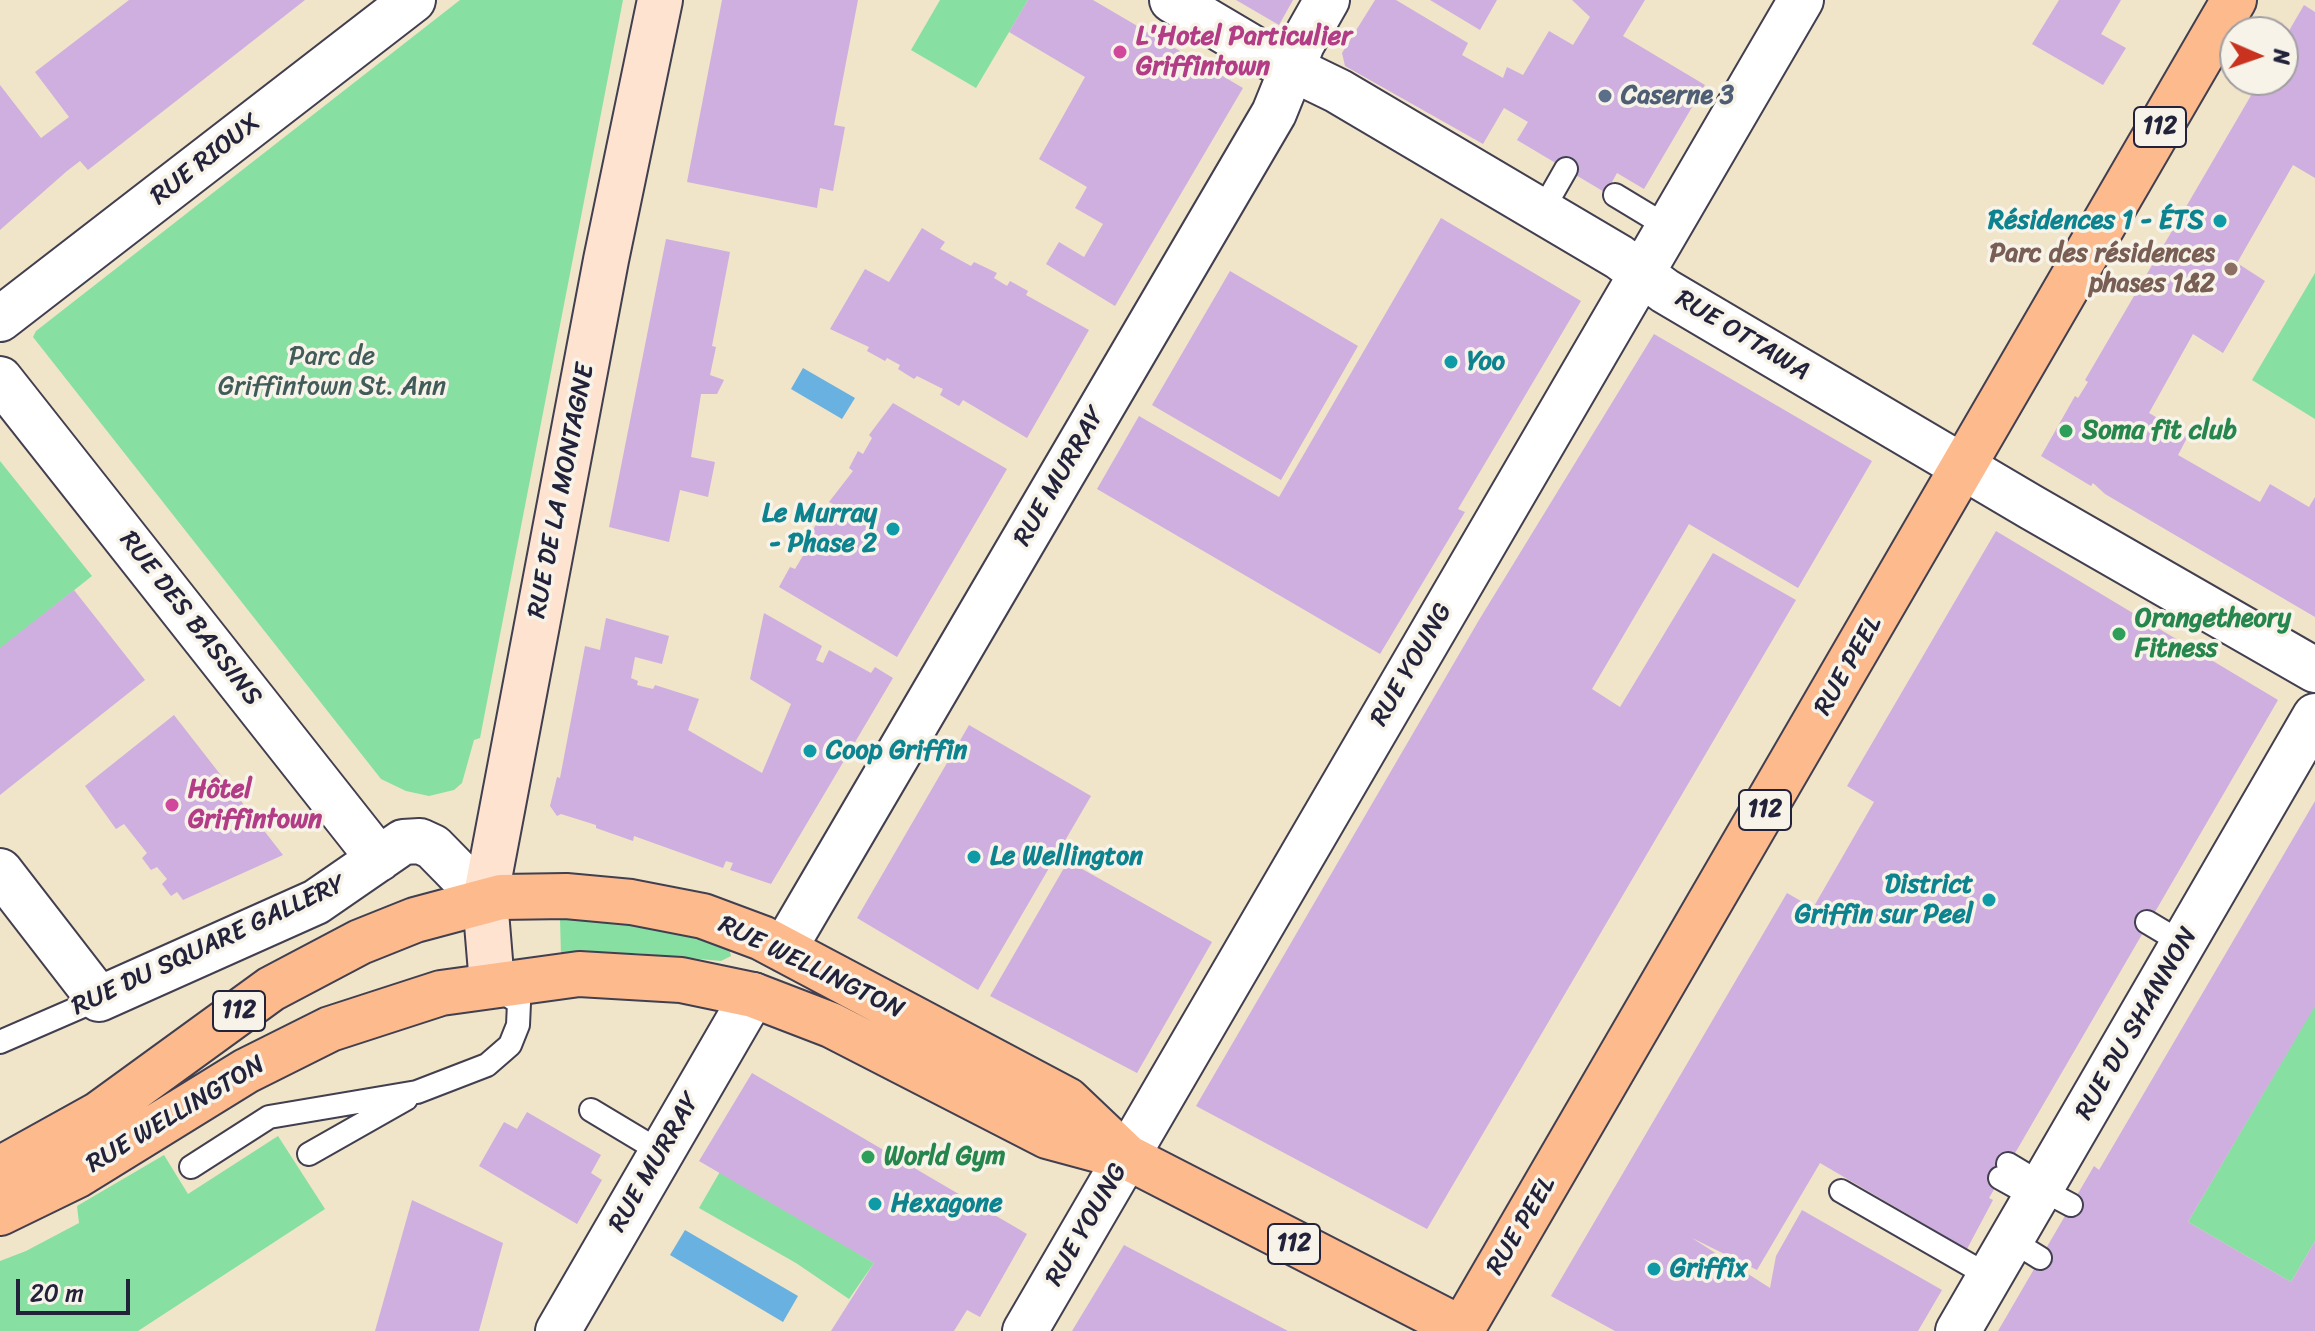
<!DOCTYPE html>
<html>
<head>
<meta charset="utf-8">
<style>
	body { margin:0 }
	#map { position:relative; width:2315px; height:1331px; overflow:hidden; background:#f0e4c9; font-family:Sriracha,sans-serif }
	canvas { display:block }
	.north { position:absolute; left:2219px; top:16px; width:80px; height:80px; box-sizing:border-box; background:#f7f3e8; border:2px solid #a29fa3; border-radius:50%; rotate:92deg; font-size:22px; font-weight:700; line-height:32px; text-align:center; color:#22223b }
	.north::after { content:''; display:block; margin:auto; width:28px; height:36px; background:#c8321e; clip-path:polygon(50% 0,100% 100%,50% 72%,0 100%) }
	.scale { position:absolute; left:16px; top:1279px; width:114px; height:36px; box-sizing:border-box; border:4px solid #22223b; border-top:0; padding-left:10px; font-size:24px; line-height:28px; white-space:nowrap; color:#22223b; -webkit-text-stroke:6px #f7f3e8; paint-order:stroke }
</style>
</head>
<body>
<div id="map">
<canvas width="2315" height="1331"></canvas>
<div class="north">N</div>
<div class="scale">20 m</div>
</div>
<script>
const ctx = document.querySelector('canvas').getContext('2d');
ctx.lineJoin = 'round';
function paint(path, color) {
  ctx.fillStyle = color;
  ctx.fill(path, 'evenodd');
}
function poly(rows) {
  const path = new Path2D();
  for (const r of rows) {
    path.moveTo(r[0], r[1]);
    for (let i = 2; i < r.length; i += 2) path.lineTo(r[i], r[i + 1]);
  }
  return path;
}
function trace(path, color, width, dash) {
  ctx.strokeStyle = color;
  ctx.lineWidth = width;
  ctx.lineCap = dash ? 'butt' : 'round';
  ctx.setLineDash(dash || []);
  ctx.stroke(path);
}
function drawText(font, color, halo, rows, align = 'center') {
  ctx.font = font + ' Sriracha,sans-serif';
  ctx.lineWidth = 7;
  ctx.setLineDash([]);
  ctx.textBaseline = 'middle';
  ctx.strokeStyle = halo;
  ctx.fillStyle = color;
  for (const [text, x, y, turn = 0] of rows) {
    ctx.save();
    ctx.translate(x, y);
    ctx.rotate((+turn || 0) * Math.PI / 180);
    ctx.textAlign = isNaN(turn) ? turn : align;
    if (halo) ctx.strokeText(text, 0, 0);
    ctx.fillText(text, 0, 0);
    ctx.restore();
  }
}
paint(poly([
	[460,0,623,0,480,738,474,740,462,783,454,790,429,796,406,791,381,779,33,337,36,331],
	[940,0,1028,0,976,88,911,50],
	[2315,273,2315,419,2252,380],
	[0,461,92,576,0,649],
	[560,919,677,928,729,948,731,956,721,961,635,953,561,955],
	[2315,1005,2315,1241,2291,1282,2188,1222],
	[278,1136,325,1209,138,1331,0,1331,0,1261,26,1251,79,1223,77,1206,164,1155,188,1194],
	[721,1170,874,1263,849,1299,796,1263,699,1208]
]), '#88dfa2');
paint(poly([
	[803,368,855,398,842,419,791,389],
	[685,1230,798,1296,783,1322,670,1255]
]), '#69b1e0');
paint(poly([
	[129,0,305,0,88,170,80,161,67,171,0,230,0,85,41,138,69,117,35,72],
	[722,0,858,0,834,125,845,127,833,191,820,188,817,208,687,182],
	[1028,0,1093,0,1243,88,1115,306,1046,264,1059,242,1084,257,1103,224,1075,208,1087,187,1039,159,1085,77,1009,32],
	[1236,0,1293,0,1279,25],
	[1375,0,1396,0,1468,43,1462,55,1503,78,1507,67,1523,75,1549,31,1573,45,1590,17,1572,0,1645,0,1623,36,1705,85,1644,189,1617,173,1606,193,1517,140,1528,122,1504,108,1483,144,1345,66,1342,53],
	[1430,0,1497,0,1480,30],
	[2059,0,2121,0,2101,34,2126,48,2103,85,2032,44],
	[2304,5,2315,12,2315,178,2293,165,2237,263,2265,281,2223,353,2193,334,2149,413,2188,436,2178,455,2260,502,2270,484,2309,507,2315,497,2315,617,2105,494,2093,483,2091,486,2041,456,2075,396,2078,398,2088,382,2085,380,2260,80,2283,80,2283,41],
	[1441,218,1581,301,1458,509,1465,512,1380,654,1097,489,1139,416,1279,497],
	[922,228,945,242,940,249,971,266,974,262,997,273,994,278,1007,286,1010,281,1028,291,1026,295,1089,330,1027,438,963,400,959,406,940,395,943,389,917,376,914,379,898,369,900,365,887,358,885,361,867,351,869,347,830,329,865,269,889,282],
	[666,239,730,252,712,346,716,347,710,375,724,380,717,394,701,394,691,457,715,462,708,497,680,490,669,542,609,527],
	[1230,271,1358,346,1281,480,1152,405],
	[1654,334,1872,461,1798,588,1689,524,1592,689,1620,707,1713,553,1796,600,1427,1229,1196,1106,1479,620],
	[893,403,1007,469,897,657,779,587,790,567,795,569,813,539,809,536,819,520,823,522,833,504,829,502,853,471,849,468,858,451,863,454,872,438,869,435],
	[1996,531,2278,700,1989,1198,1993,1200,1967,1249,1820,1163,1757,1270,1692,1238,1770,1288,1776,1256,1802,1210,1942,1290,1918,1331,1615,1331,1551,1296,1787,893,1813,908,1874,802,1847,786],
	[74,590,145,680,0,795,0,648],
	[764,613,822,646,816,660,823,663,829,650,871,673,875,667,893,678,771,884,730,870,733,863,726,861,723,868,634,836,633,841,596,828,596,825,561,814,557,816,550,806,557,777,560,778,585,646,600,650,606,618,669,636,662,664,635,657,631,678,638,681,637,685,653,689,655,685,699,699,688,730,762,773,791,704,750,679],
	[174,715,283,855,183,900,177,892,171,896,162,884,167,879,157,867,151,870,142,858,147,853,124,824,116,829,85,786],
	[969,725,1091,796,978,990,857,918],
	[2315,801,2315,1006,2188,1222,2291,1282,2315,1241,2315,1331,1998,1331,2094,1166,2099,1170],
	[1068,861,1212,942,1137,1073,990,996],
	[752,1073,1027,1234,980,1317,967,1310,954,1331,831,1331,874,1263,699,1161],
	[527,1112,601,1155,591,1173,602,1180,577,1224,479,1166,504,1122,517,1129],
	[412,1200,503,1243,479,1331,375,1331],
	[1124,1245,1288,1331,1072,1331]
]), '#cfafdf');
const lane = poly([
	[1615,195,1668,227],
	[1542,211,1566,169],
	[2147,922,2184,944],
	[0,1042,99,999],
	[591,1110,661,1152],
	[309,1154,406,1099],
	[2008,1164,2043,1185],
	[191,1167,269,1117,417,1092,487,1065,510,1045,518,1025,519,1003,496,987],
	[2000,1178,2036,1198],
	[2041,1189,2071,1205],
	[1841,1191,1989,1276],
	[2011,1240,2040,1258]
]);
const street = poly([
	[1172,0,1268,57,1338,91,1619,257,1665,291,2031,507,2315,670],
	[0,319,413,0],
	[0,379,379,859],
	[0,871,99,999,316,902,403,842,420,841,433,847,485,900],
	[784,949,1274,113,1302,44,1327,0],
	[558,1331,753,995],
	[1025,1331,1801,0],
	[1958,1331,2315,716]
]);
const secondary = poly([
	[492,984,485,900,606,260,660,0]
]);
const primary = poly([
	[0,1169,99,1114,271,989,360,942,415,920,501,897,566,896,631,902,703,916,762,938,1067,1100,1127,1157,1462,1329,2234,0],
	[0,1213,76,1176,246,1071,330,1029,441,993,579,974,681,980,753,995,831,1025,1047,1136,1121,1156]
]);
trace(lane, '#413f50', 26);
trace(street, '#413f50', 48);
trace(secondary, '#413f50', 48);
trace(primary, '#413f50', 48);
trace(lane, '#fff', 22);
trace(street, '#fff', 44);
trace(secondary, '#fee3d1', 44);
trace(primary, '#fcba8d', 44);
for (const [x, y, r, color] of [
	[1120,52,8,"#d1479c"],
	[1605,96,8,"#5c6f8a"],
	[2220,221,8,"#0f9aa8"],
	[2231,269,8,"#8d6e63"],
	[1451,362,8,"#0f9aa8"],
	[2066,431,8,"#2e9e5b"],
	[893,529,8,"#0f9aa8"],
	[2119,634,8,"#2e9e5b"],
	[810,751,8,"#0f9aa8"],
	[172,805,8,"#d1479c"],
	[974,857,8,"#0f9aa8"],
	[1989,900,8,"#0f9aa8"],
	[868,1157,8,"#2e9e5b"],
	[875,1204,8,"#0f9aa8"],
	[1654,1269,8,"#0f9aa8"]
]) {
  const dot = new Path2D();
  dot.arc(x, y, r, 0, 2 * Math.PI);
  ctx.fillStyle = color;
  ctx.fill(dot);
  trace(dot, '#f7f3e8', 3);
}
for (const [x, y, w] of [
	[2160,127,52],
	[1765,810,52],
	[239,1011,52],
	[1294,1244,52]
]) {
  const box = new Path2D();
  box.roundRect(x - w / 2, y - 20, w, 40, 6);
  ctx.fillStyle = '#f7f3e8';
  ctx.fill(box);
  trace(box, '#22223b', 2);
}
drawText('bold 24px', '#22223b', null, [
	["112",2160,127],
	["112",1765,810],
	["112",239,1011],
	["112",1294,1244]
]);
drawText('bold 26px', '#b23c85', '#f7f3e8', [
	["L'Hotel Particulier",1136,37],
	["Griffintown",1136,67],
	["Hôtel",188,790],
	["Griffintown",188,820]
], 'left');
drawText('bold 26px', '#4e5e75', '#f7f3e8', [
	["Caserne 3",1621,96]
], 'left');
drawText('26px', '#22223b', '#f7f3e8', [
	["RUE RIOUX",206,160,-38],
	["RUE OTTAWA",1742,336,31],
	["RUE MURRAY",1060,477,-60],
	["RUE DE LA MONTAGNE",562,491,-79],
	["RUE DES BASSINS",190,619,52],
	["RUE YOUNG",1412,665,-60],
	["RUE PEEL",1849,666,-60],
	["RUE DU SQUARE GALLERY",209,946,-25],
	["RUE WELLINGTON",811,968,26],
	["RUE DU SHANNON",2137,1024,-60],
	["RUE WELLINGTON",176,1115,-31],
	["RUE MURRAY",655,1163,-60],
	["RUE YOUNG",1087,1225,-60],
	["RUE PEEL",1522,1226,-59]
]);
drawText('bold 26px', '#0d838f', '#f7f3e8', [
	["Résidences 1 - ÉTS",2204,221,"right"],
	["Yoo",1467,362],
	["Le Murray",877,514,"right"],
	["- Phase 2",877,544,"right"],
	["Coop Griffin",826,751],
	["Le Wellington",990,857],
	["District",1973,885,"right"],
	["Griffin sur Peel",1973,915,"right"],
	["Hexagone",891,1204],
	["Griffix",1670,1269]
], 'left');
drawText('bold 26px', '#785e54', '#f7f3e8', [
	["Parc des résidences",2215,254],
	["phases 1&2",2215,284]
], 'right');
drawText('26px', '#415b5a', '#f7f3e8', [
	["Parc de",332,357],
	["Griffintown St. Ann",332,387]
]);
drawText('bold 26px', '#27864d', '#f7f3e8', [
	["Soma fit club",2082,431],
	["Orangetheory",2135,619],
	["Fitness",2135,649],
	["World Gym",884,1157]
], 'left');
</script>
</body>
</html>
